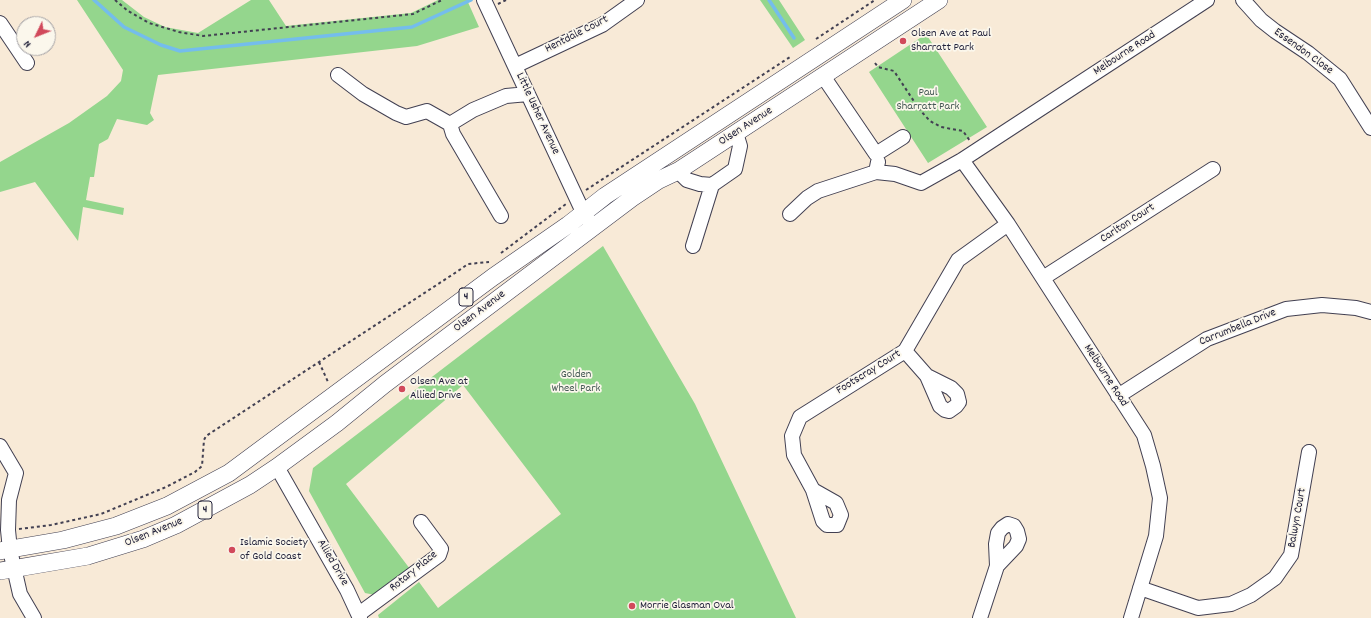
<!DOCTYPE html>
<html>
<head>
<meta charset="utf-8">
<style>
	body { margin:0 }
	#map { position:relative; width:1371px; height:618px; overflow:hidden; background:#f8ead7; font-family:Dekko,sans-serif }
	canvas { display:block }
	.north { position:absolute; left:16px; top:16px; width:40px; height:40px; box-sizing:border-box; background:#fbf7ec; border:1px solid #a4a2a5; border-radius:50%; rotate:227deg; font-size:11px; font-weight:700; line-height:16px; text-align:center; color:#22223b }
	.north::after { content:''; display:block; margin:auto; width:14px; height:18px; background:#d1495b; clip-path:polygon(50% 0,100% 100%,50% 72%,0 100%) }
</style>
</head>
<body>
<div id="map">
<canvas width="1371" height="618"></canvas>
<div class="north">N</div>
</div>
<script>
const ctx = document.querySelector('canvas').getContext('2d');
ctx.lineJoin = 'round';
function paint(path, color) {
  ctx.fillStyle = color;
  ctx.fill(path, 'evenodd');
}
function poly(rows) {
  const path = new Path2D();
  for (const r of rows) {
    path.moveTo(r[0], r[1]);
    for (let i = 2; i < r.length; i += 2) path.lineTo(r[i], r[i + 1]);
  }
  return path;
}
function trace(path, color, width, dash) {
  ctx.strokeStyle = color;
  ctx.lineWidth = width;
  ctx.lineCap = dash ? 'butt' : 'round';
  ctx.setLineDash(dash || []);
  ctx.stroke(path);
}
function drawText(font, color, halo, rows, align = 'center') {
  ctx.font = font + ' Dekko,sans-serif';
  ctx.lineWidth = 3.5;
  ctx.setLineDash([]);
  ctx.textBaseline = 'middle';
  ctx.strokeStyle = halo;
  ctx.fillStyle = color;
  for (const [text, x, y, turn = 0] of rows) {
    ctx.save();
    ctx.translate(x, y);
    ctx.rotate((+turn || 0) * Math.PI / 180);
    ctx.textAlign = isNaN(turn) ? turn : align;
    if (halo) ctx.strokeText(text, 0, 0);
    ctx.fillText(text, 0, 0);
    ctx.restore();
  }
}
paint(poly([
	[77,0,122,0,144,17,165,27,198,33,251,0,269,0,286,26,411,13,438,0,467,0,479,27,417,46,158,75,150,113,154,120,147,125,117,119,108,139,99,144,94,177,90,177,86,200,124,208,123,215,83,207,78,241,35,182,0,192,0,162,69,123,107,96,121,81,123,70],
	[760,0,779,0,805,40,793,48],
	[926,34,987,127,928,163,869,72],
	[603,246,695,404,796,618,379,618,378,615,419,582,438,608,561,514,463,385,346,484,410,569,375,595,365,593,309,491,313,468]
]), '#94d68d');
trace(poly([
	[94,0,124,27,161,45,180,51,412,27,471,0],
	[769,0,794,38]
]), '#74bdec', 3.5);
const minor = poly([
	[484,0,583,212,589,221],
	[1243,0,1261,20,1275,31,1308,53,1340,79,1371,128],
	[0,23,27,63],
	[515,66,602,25,637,0],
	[338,75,363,94,396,113,406,117,427,111,450,124],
	[823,76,876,154,903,137],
	[962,160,1008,224,1144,435,1153,466,1160,498,1156,536,1131,618],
	[678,171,687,180,700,184,712,185,693,246],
	[876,172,895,174,921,183,962,160,1207,0],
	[712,185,735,169,740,146,736,133],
	[790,214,807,198,818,191,876,172,878,162],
	[501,216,453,134,450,124,473,110,506,96,528,94],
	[1043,278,1213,169],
	[905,351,927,376,940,406,945,410,949,411,956,406,959,402,957,394,951,388,927,376],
	[1118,396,1207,339,1286,309,1322,305,1356,308,1371,312],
	[0,446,16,473,9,500,8,530,10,550,20,594,34,618],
	[277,467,347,590,360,618],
	[813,490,836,503,841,515,837,525,827,525,823,521,813,490,794,455,792,436,800,417,905,351,958,260,1008,224],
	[1140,588,1198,608,1231,604,1251,595,1275,578,1291,555,1309,452],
	[359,614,439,555,441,549,421,522],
	[980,618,997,566,996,544,998,533,1002,528,1008,524,1014,526,1017,531,1019,539,1016,546,997,566]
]);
const major = poly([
	[0,551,63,540,116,526,167,506,229,473,493,277,568,225,605,196,903,0],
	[0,571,88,556,143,539,176,525,250,485,277,467,337,423,385,384,632,198,659,180,678,171,939,0]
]);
trace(minor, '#424052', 16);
trace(major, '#424052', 18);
trace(poly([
	[115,0,128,11,149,23,179,32,203,36,413,14,442,0],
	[498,4,506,0],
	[816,39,875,0],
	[875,63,878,67,894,71,919,109,930,121,941,127,963,131,970,141],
	[586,190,790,57],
	[501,253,566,204],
	[319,362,328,382],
	[19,529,51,525,101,514,166,487,195,472,202,466,204,440,206,436,458,271,468,264,489,262]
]), '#424052', 2, [3, 3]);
trace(minor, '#fff', 14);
trace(major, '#fff', 17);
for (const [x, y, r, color] of [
	[903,41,4,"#d1495b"],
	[402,389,4,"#d1495b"],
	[232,550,4,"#d1495b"],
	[632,606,4,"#d1495b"]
]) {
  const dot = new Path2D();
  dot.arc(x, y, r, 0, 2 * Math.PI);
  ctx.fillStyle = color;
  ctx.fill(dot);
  trace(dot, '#fbf7ec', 1.5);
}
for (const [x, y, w] of [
	[466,297,14],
	[205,510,14]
]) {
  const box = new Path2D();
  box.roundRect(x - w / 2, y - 9, w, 18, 3);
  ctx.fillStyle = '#fbf7ec';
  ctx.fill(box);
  trace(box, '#22223b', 1);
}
drawText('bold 11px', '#22223b', null, [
	["4",466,297],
	["4",205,510]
]);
drawText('12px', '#22223b', '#fbf7ec', [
	["Olsen Ave at Paul",911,34],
	["Sharratt Park",911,48],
	["Olsen Ave at",410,382],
	["Allied Drive",410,396],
	["Islamic Society",240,543],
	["of Gold Coast",240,557],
	["Morrie Glasman Oval",640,606]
], 'left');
drawText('12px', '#22223b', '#fbf7ec', [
	["Hentdale Court",577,35,-27],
	["Essendon Close",1303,52,36],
	["Melbourne Road",1125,54,-33],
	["Little Usher Avenue",537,114,65],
	["Olsen Avenue",746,127,-33],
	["Carlton Court",1128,224,-33],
	["Olsen Avenue",480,312,-37],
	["Carrumbella Drive",1238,328,-22],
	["Footscray Court",869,373,-32],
	["Melbourne Road",1105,376,57],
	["Balwyn Court",1298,518,-80],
	["Olsen Avenue",154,533,-22],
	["Allied Drive",332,563,60],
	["Rotary Place",414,572,-39]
]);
drawText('12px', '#445854', '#fbf7ec', [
	["Paul",928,93],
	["Sharratt Park",928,107],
	["Golden",576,375],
	["Wheel Park",576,389]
]);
</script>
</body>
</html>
